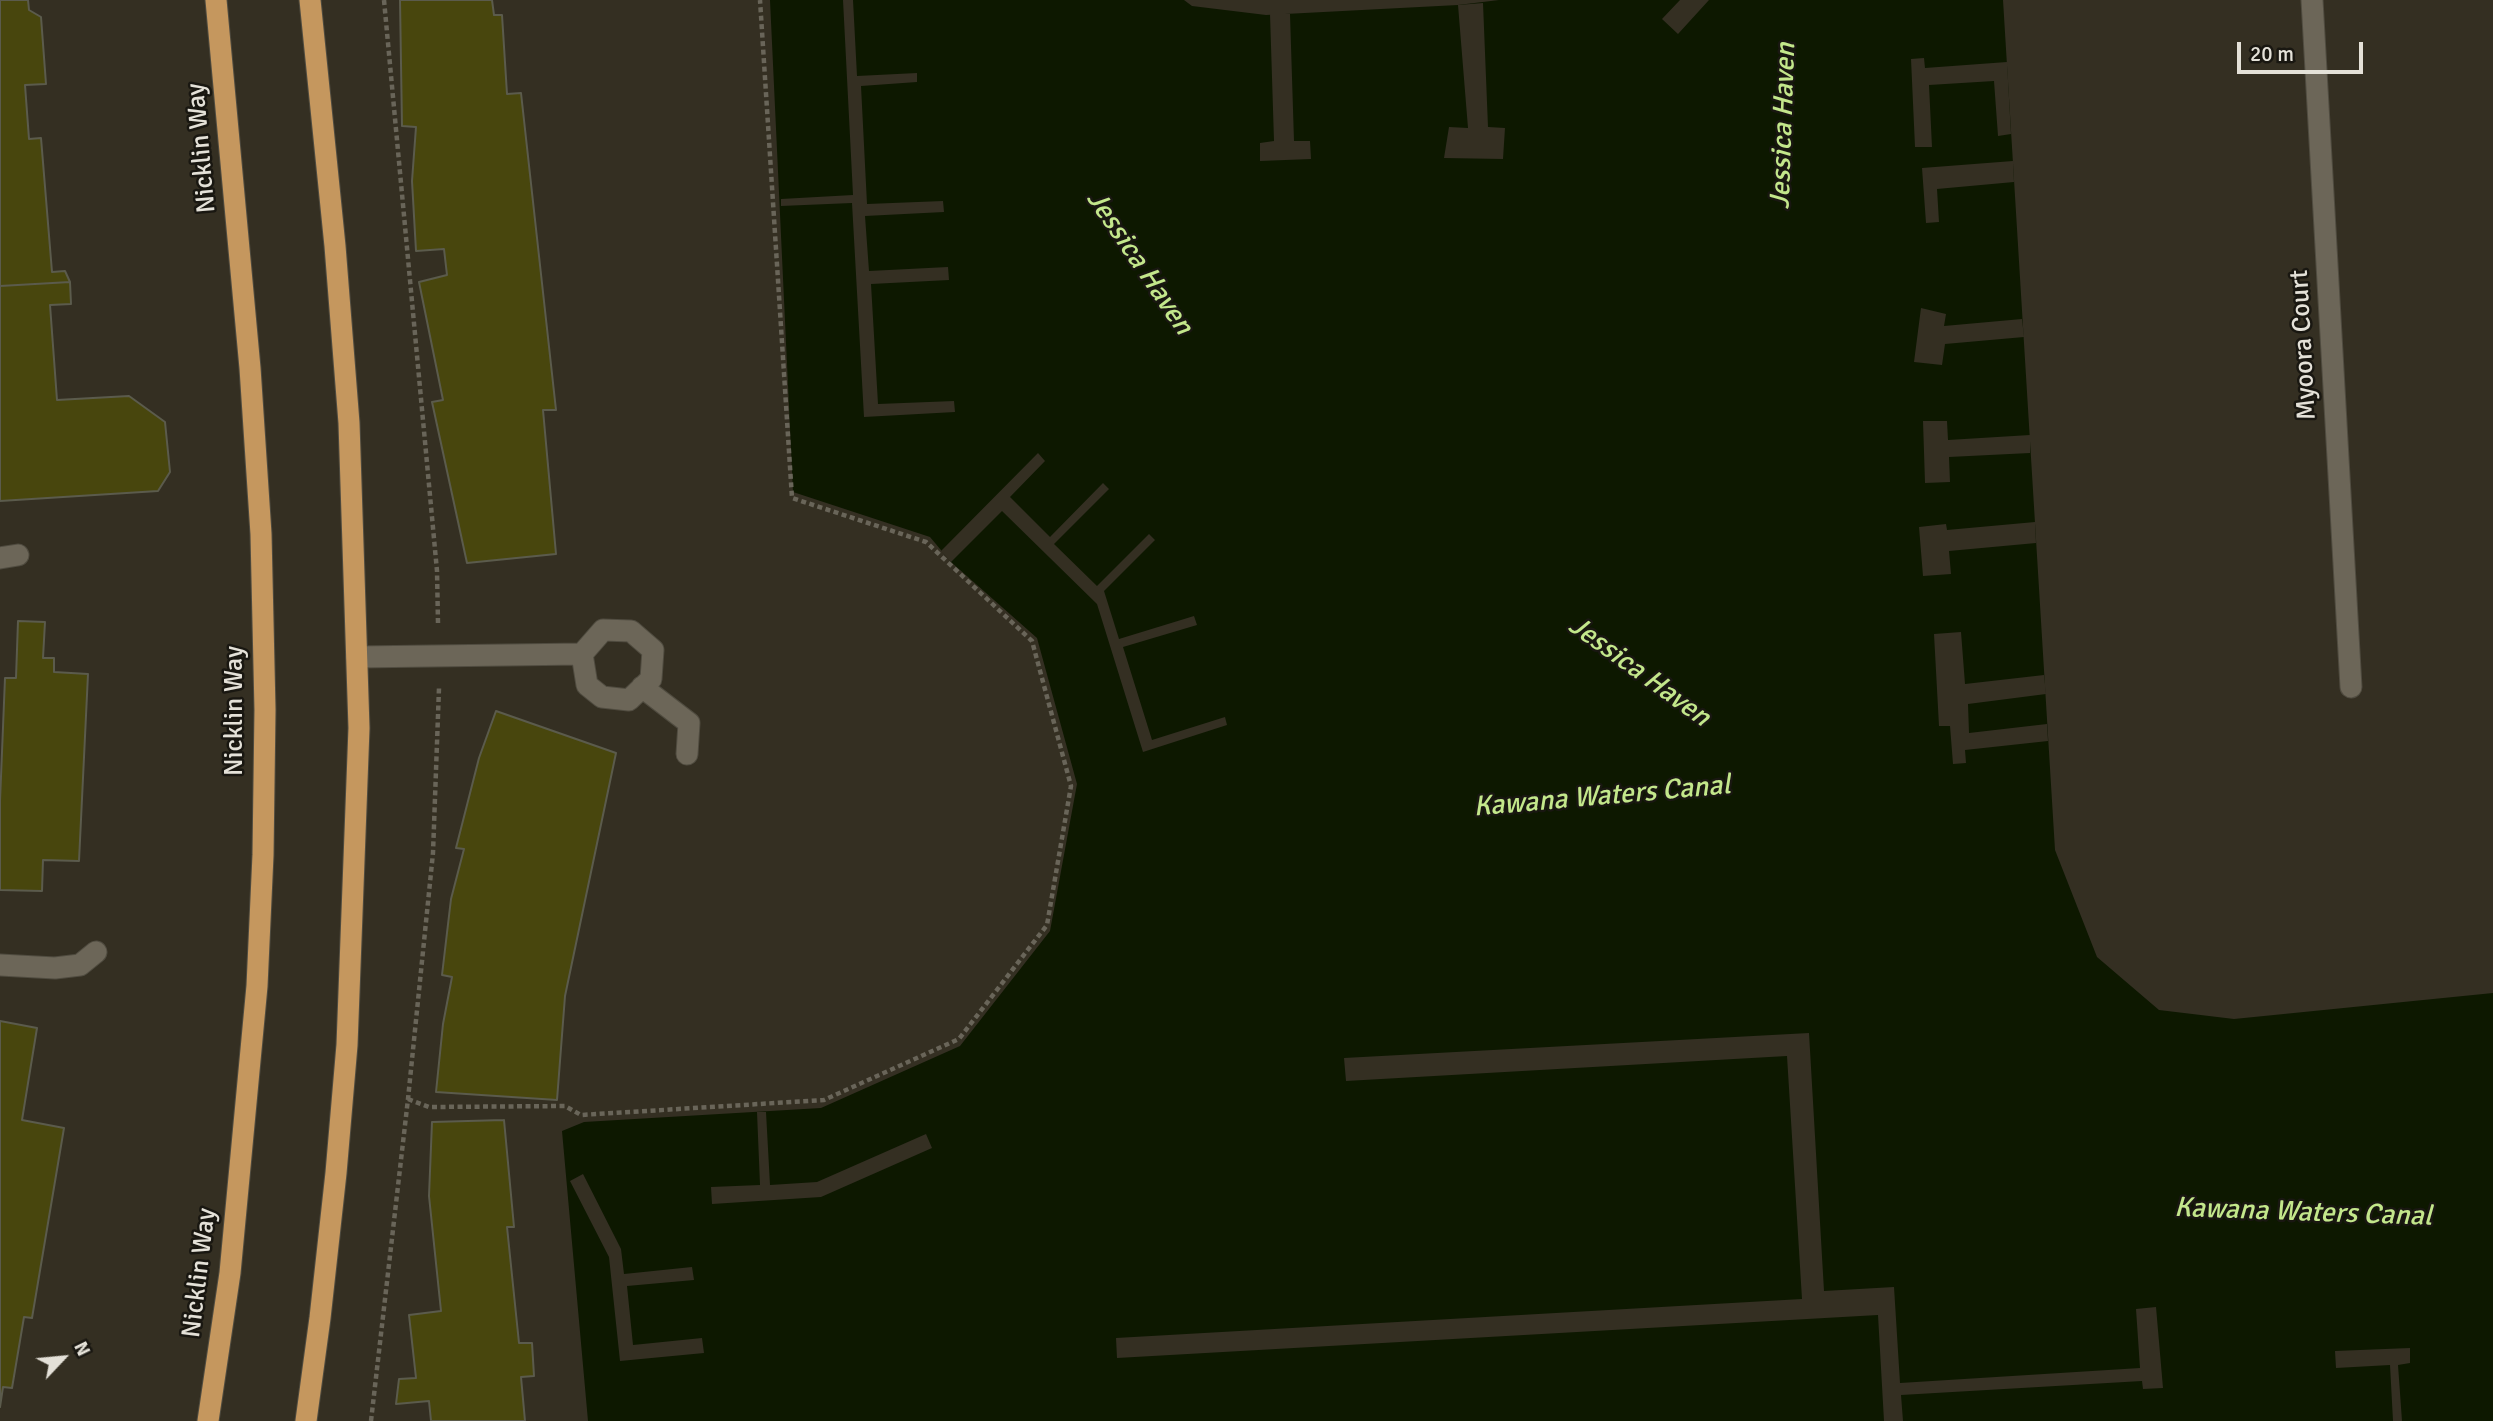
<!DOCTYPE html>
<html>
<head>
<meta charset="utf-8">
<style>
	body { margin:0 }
	#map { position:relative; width:2493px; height:1421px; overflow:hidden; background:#342f22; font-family:Signika,sans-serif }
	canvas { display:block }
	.north { position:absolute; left:28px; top:1323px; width:70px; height:70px; -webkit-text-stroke:5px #191711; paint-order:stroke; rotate:64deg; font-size:19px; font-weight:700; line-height:28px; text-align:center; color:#e4e1d8 }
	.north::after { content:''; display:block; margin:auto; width:24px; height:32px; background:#e4e1d8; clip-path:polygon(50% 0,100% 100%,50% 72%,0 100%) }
	.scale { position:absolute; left:2237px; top:42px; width:126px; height:32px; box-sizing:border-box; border:4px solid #e4e1d8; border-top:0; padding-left:9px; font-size:21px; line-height:24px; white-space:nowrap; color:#e4e1d8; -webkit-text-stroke:5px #191711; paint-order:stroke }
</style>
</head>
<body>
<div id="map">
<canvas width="2493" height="1421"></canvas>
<div class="north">N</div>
<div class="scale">20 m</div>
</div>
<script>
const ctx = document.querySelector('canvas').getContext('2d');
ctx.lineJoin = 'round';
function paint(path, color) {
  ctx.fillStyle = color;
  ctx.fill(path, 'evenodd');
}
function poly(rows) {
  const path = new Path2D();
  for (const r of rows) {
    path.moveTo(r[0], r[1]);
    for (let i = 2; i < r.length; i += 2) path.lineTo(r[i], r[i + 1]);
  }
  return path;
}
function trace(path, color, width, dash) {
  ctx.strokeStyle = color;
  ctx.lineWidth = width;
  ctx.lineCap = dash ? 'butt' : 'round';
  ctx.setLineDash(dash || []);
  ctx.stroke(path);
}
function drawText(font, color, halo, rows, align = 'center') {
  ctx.font = font + ' Signika,sans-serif';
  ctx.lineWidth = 5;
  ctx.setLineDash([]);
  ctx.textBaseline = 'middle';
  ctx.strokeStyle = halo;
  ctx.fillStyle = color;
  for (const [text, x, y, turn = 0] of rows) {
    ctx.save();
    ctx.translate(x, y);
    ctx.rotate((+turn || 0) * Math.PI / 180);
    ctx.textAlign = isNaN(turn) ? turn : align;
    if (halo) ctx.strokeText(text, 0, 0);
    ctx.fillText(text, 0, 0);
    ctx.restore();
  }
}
paint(poly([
	[770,0,1184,0,1192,6,1266,15,1458,5,1499,0,2003,0,2055,850,2097,957,2159,1010,2234,1019,2493,993,2493,1421,588,1421,562,1131,584,1122,821,1108,960,1046,1050,931,1077,784,1037,638,951,562,930,537,793,492]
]), '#0d1800');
paint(poly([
	[843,0,853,0,857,76,917,73,917,82,861,86,867,204,943,201,944,212,865,216,869,271,948,267,949,280,871,284,878,404,954,401,955,412,864,417,852,203,781,206,781,199,853,195],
	[1680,0,1709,0,1678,34,1662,19],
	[1483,3,1488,127,1505,128,1503,159,1444,158,1449,127,1468,128,1458,5],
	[1270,14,1290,14,1294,141,1310,141,1311,159,1260,161,1260,143,1274,141],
	[1924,58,1925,68,2007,62,2011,134,1998,136,1994,81,1929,85,1932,147,1915,147,1911,59],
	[2013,161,2014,182,1937,189,1939,222,1926,223,1922,168],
	[1921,308,1946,314,1944,326,2022,319,2024,337,1945,344,1942,365,1914,362],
	[1923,421,1947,421,1948,440,2030,435,2030,453,1949,457,1950,482,1925,483],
	[1038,453,1045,461,1010,497,1050,537,1103,483,1109,489,1054,544,1097,586,1149,534,1155,540,1104,591,1119,639,1194,616,1197,625,1123,647,1152,740,1225,717,1227,725,1143,752,1097,604,1002,511,951,562,941,551],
	[2035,522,2036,543,1949,551,1951,574,1923,576,1919,527,1946,524,1947,530],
	[1961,632,1965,684,2044,675,2046,694,1968,704,1969,733,2047,724,2048,741,1965,750,1966,763,1953,764,1950,726,1939,726,1934,634],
	[1809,1033,1824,1291,1894,1287,1900,1383,2140,1368,2136,1309,2156,1307,2163,1388,2143,1389,2142,1381,1901,1395,1903,1421,1884,1421,1878,1315,1117,1358,1116,1338,1802,1299,1787,1056,1346,1081,1344,1058],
	[757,1112,766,1112,770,1185,817,1182,926,1134,932,1148,821,1197,712,1204,711,1187,760,1185],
	[583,1174,621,1249,624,1274,692,1267,694,1280,627,1286,633,1345,702,1338,704,1353,620,1361,609,1257,570,1181],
	[2410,1348,2410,1363,2398,1365,2402,1421,2393,1421,2390,1365,2336,1368,2335,1351]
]), '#342f22');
const building = poly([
	[0,0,28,0,29,10,41,17,46,84,25,85,29,139,41,138,52,272,65,271,70,282,0,286,0,0],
	[400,0,492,0,494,15,502,15,507,94,521,93,556,410,543,410,556,554,467,563,432,402,443,400,419,282,447,275,444,249,416,251,412,181,416,127,402,126,400,0],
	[70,282,71,304,50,305,57,400,129,396,165,422,170,472,158,491,0,501,0,286,70,282],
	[18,621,45,622,43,658,54,658,54,672,88,674,79,861,43,860,42,891,0,890,0,801,5,678,16,678,18,621],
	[496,711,616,753,565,996,557,1100,436,1092,443,1024,452,977,442,975,451,899,464,849,456,848,479,758,496,711],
	[0,1021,37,1028,22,1120,64,1128,32,1318,24,1317,12,1388,3,1387,0,1407,0,1021],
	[504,1120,514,1227,507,1227,519,1343,532,1343,534,1376,521,1377,525,1421,431,1421,429,1401,396,1404,399,1379,416,1378,409,1315,441,1311,429,1196,432,1122,504,1120]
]);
paint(building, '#48460d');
trace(building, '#5b5b4c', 2);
const lane = poly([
	[0,558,18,555],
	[357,657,582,654,603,630,631,631,653,650,651,679,629,700,602,697,587,685,582,654],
	[642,687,689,723,687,754],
	[0,965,55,968,80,965,96,952]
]);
const street = poly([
	[2312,0,2351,687]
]);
const highway = poly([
	[208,1421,230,1273,257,986,263,855,265,710,261,534,250,368,216,0],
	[306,1421,320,1318,336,1173,347,1045,359,728,349,423,335,246,310,0]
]);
trace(lane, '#504c40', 23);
trace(street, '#504c40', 23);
trace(highway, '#504c40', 23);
trace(poly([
	[384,0,437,571,438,623],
	[408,1099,429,1107,565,1106,581,1115,824,1100,959,1039,1047,925,1071,786,1032,641,926,542,792,498,760,0],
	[371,1421,408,1099,433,853,439,688]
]), '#696559', 4.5, [5, 3.5]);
trace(lane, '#6c6658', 21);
trace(street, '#6c6658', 21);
trace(highway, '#c5975e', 21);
drawText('26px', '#e4e1d8', '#191711', [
	["Nicklin Way",202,148,-95],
	["Myoora Court",2304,345,-93],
	["Nicklin Way",235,711,-90],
	["Nicklin Way",200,1273,-83]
]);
drawText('italic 28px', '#c3e78b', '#191711', [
	["Jessica Haven",1784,126,-88],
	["Jessica Haven",1139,263,56],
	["Jessica Haven",1639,672,36],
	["Kawana Waters Canal",1602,797,-5],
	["Kawana Waters Canal",2303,1213,2]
]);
</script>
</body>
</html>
